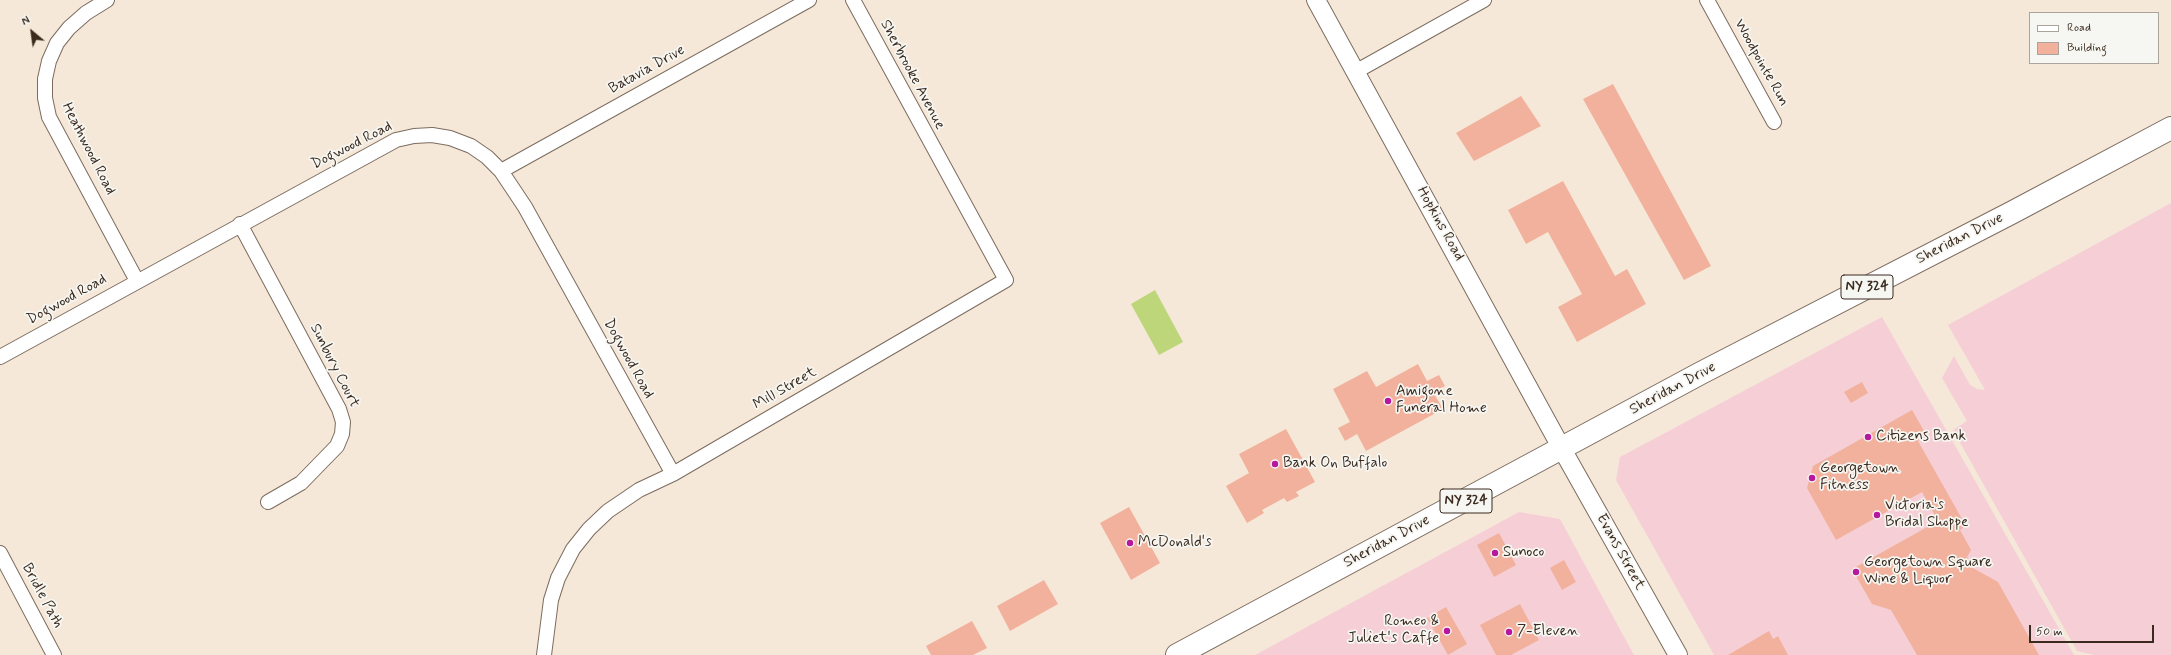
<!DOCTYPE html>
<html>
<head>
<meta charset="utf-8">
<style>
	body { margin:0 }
	#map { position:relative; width:2171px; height:655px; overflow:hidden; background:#f5e8d8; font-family:Mynerve,sans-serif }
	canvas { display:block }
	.legend { position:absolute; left:2029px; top:12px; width:130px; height:52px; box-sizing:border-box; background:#f6f6f2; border:1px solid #aba49d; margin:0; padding:5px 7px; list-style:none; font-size:12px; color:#3b2a1e }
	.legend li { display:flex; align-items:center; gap:8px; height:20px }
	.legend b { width:20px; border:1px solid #aba49d }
	.north { position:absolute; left:12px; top:12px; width:40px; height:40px; -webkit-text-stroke:3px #f6f6f2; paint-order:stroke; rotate:331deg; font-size:11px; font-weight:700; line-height:16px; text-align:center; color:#3b2a1e }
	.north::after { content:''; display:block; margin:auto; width:14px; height:18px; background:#3b2a1e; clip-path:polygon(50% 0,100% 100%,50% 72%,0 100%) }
	.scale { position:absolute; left:2029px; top:625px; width:125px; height:18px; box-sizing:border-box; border:2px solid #3b2a1e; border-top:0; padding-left:5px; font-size:12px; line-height:14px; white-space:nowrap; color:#3b2a1e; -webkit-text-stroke:3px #f6f6f2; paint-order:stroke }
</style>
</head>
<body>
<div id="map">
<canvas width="2171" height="655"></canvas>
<ul class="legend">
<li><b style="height:5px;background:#fff"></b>Road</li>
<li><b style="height:11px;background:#f2b19c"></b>Building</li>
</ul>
<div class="north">N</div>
<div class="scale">50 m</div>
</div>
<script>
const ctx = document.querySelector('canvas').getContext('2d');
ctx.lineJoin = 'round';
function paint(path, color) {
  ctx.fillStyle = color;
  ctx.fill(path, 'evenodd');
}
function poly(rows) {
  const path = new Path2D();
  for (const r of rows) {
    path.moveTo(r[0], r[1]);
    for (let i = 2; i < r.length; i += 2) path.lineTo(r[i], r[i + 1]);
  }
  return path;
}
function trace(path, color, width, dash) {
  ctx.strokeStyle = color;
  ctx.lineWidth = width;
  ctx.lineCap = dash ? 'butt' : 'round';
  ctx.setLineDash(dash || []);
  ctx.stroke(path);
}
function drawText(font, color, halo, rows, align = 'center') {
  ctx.font = font + ' Mynerve,sans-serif';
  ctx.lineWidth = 3.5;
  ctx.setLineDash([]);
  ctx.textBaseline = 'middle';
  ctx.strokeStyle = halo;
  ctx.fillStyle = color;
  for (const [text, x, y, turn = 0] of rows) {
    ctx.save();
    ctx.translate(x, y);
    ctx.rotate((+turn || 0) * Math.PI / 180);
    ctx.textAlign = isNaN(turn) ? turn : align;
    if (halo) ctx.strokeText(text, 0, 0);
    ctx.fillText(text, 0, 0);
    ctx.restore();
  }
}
paint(poly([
	[2171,203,2171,655,2094,655,2077,651,1953,430,1967,421,1942,378,1954,356,1970,385,1977,389,1985,390,1948,325],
	[1882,317,2074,655,1714,655,1616,480,1620,457],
	[1519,512,1560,519,1634,655,1255,655]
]), '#f6cfd6');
paint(poly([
	[1155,290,1183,342,1159,355,1131,304]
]), '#bed67a');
paint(poly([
	[1613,84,1711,266,1684,280,1583,99],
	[1521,96,1541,126,1474,161,1456,133],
	[1563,181,1615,276,1627,269,1646,304,1577,342,1558,307,1582,294,1548,232,1526,244,1508,210],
	[1418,364,1427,381,1439,375,1445,386,1433,392,1443,409,1366,451,1357,434,1345,441,1338,428,1350,422,1333,389,1367,371,1376,387],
	[1862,382,1868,393,1851,403,1844,392],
	[1912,410,1927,436,1918,441,1966,526,1960,530,1971,550,1967,557,1973,568,1998,582,2039,655,1917,655,1891,610,1872,604,1852,569,1938,521,1922,492,1836,540,1807,488,1813,466],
	[1286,429,1315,482,1296,492,1299,496,1287,502,1284,498,1262,510,1264,513,1247,523,1226,486,1249,473,1239,454],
	[1129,507,1160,563,1131,580,1100,523],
	[1499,533,1516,565,1494,577,1477,545],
	[1564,560,1576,582,1562,590,1550,568],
	[1044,580,1058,604,1010,631,997,606],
	[1520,604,1539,640,1511,655,1496,655,1480,625],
	[1446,607,1467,644,1448,655,1427,618],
	[972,621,987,648,973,655,931,655,926,646],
	[1769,631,1773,639,1778,636,1788,655,1728,655]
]), '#f2b19c');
const minor = poly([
	[107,0,86,13,69,28,57,43,49,61,45,79,45,98,49,117,137,281],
	[1707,0,1774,122],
	[1355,72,1484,0],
	[501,171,809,0],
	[240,224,339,409,343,422,342,434,337,446,301,483,268,502],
	[0,357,396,140,414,136,432,135,450,138,471,146,487,157,501,171,525,207,673,474],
	[0,553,54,655],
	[544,655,551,600,558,578,573,549,589,529,608,511,639,490,673,474,1006,280,853,0]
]);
const tertiary = poly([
	[1316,0,1562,449,1678,655]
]);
const primary = poly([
	[1177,655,1701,373,2013,212,2171,128]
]);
trace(minor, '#7c6c5f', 16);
trace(tertiary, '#7c6c5f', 20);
trace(primary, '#7c6c5f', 24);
trace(minor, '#fff', 14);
trace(tertiary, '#fff', 18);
trace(primary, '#fff', 22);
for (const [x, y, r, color] of [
	[1388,401,4,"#b5179e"],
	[1868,437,4,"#b5179e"],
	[1275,464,4,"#b5179e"],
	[1812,478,4,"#b5179e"],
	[1877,515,4,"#b5179e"],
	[1130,543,4,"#b5179e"],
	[1495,553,4,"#b5179e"],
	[1856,572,4,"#b5179e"],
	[1447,631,4,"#b5179e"],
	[1509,632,4,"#b5179e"]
]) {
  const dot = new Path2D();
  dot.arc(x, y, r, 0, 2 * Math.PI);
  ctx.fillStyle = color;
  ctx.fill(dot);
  trace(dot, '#f6f6f2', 1.5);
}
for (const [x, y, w] of [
	[1867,287,52],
	[1466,501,52]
]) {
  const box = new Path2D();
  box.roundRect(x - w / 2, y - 12, w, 24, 3);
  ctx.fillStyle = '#f6f6f2';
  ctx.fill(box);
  trace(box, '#3b2a1e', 1);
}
drawText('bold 14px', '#3b2a1e', null, [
	["NY 324",1867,287],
	["NY 324",1466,501]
]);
drawText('15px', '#3b2a1e', '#f6f6f2', [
	["Woodpointe Run",1761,63,61],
	["Batavia Drive",647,70,-29],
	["Sherbrooke Avenue",912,75,62],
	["Dogwood Road",352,146,-27],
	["Heathwood Road",88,149,63],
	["Hopkins Road",1440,224,61],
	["Sheridan Drive",1960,239,-27],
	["Dogwood Road",67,300,-29],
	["Dogwood Road",628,359,61],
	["Sunbury Court",334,366,63],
	["Mill Street",785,389,-30],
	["Sheridan Drive",1673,389,-28],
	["Sheridan Drive",1387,542,-28],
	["Evans Street",1620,552,61],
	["Bridle Path",42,596,62]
]);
drawText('15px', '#3b2a1e', '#f6f6f2', [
	["Amigone",1396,392],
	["Funeral Home",1396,409],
	["Citizens Bank",1876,437],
	["Bank On Buffalo",1283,464],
	["Georgetown",1820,469],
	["Fitness",1820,486],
	["Victoria's",1885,506],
	["Bridal Shoppe",1885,523],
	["McDonald's",1138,543],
	["Sunoco",1503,553],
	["Georgetown Square",1864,563],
	["Wine & Liquor",1864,580],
	["Romeo &",1439,622,"right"],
	["Juliet's Caffe",1439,639,"right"],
	["7-Eleven",1517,632]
], 'left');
</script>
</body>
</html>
